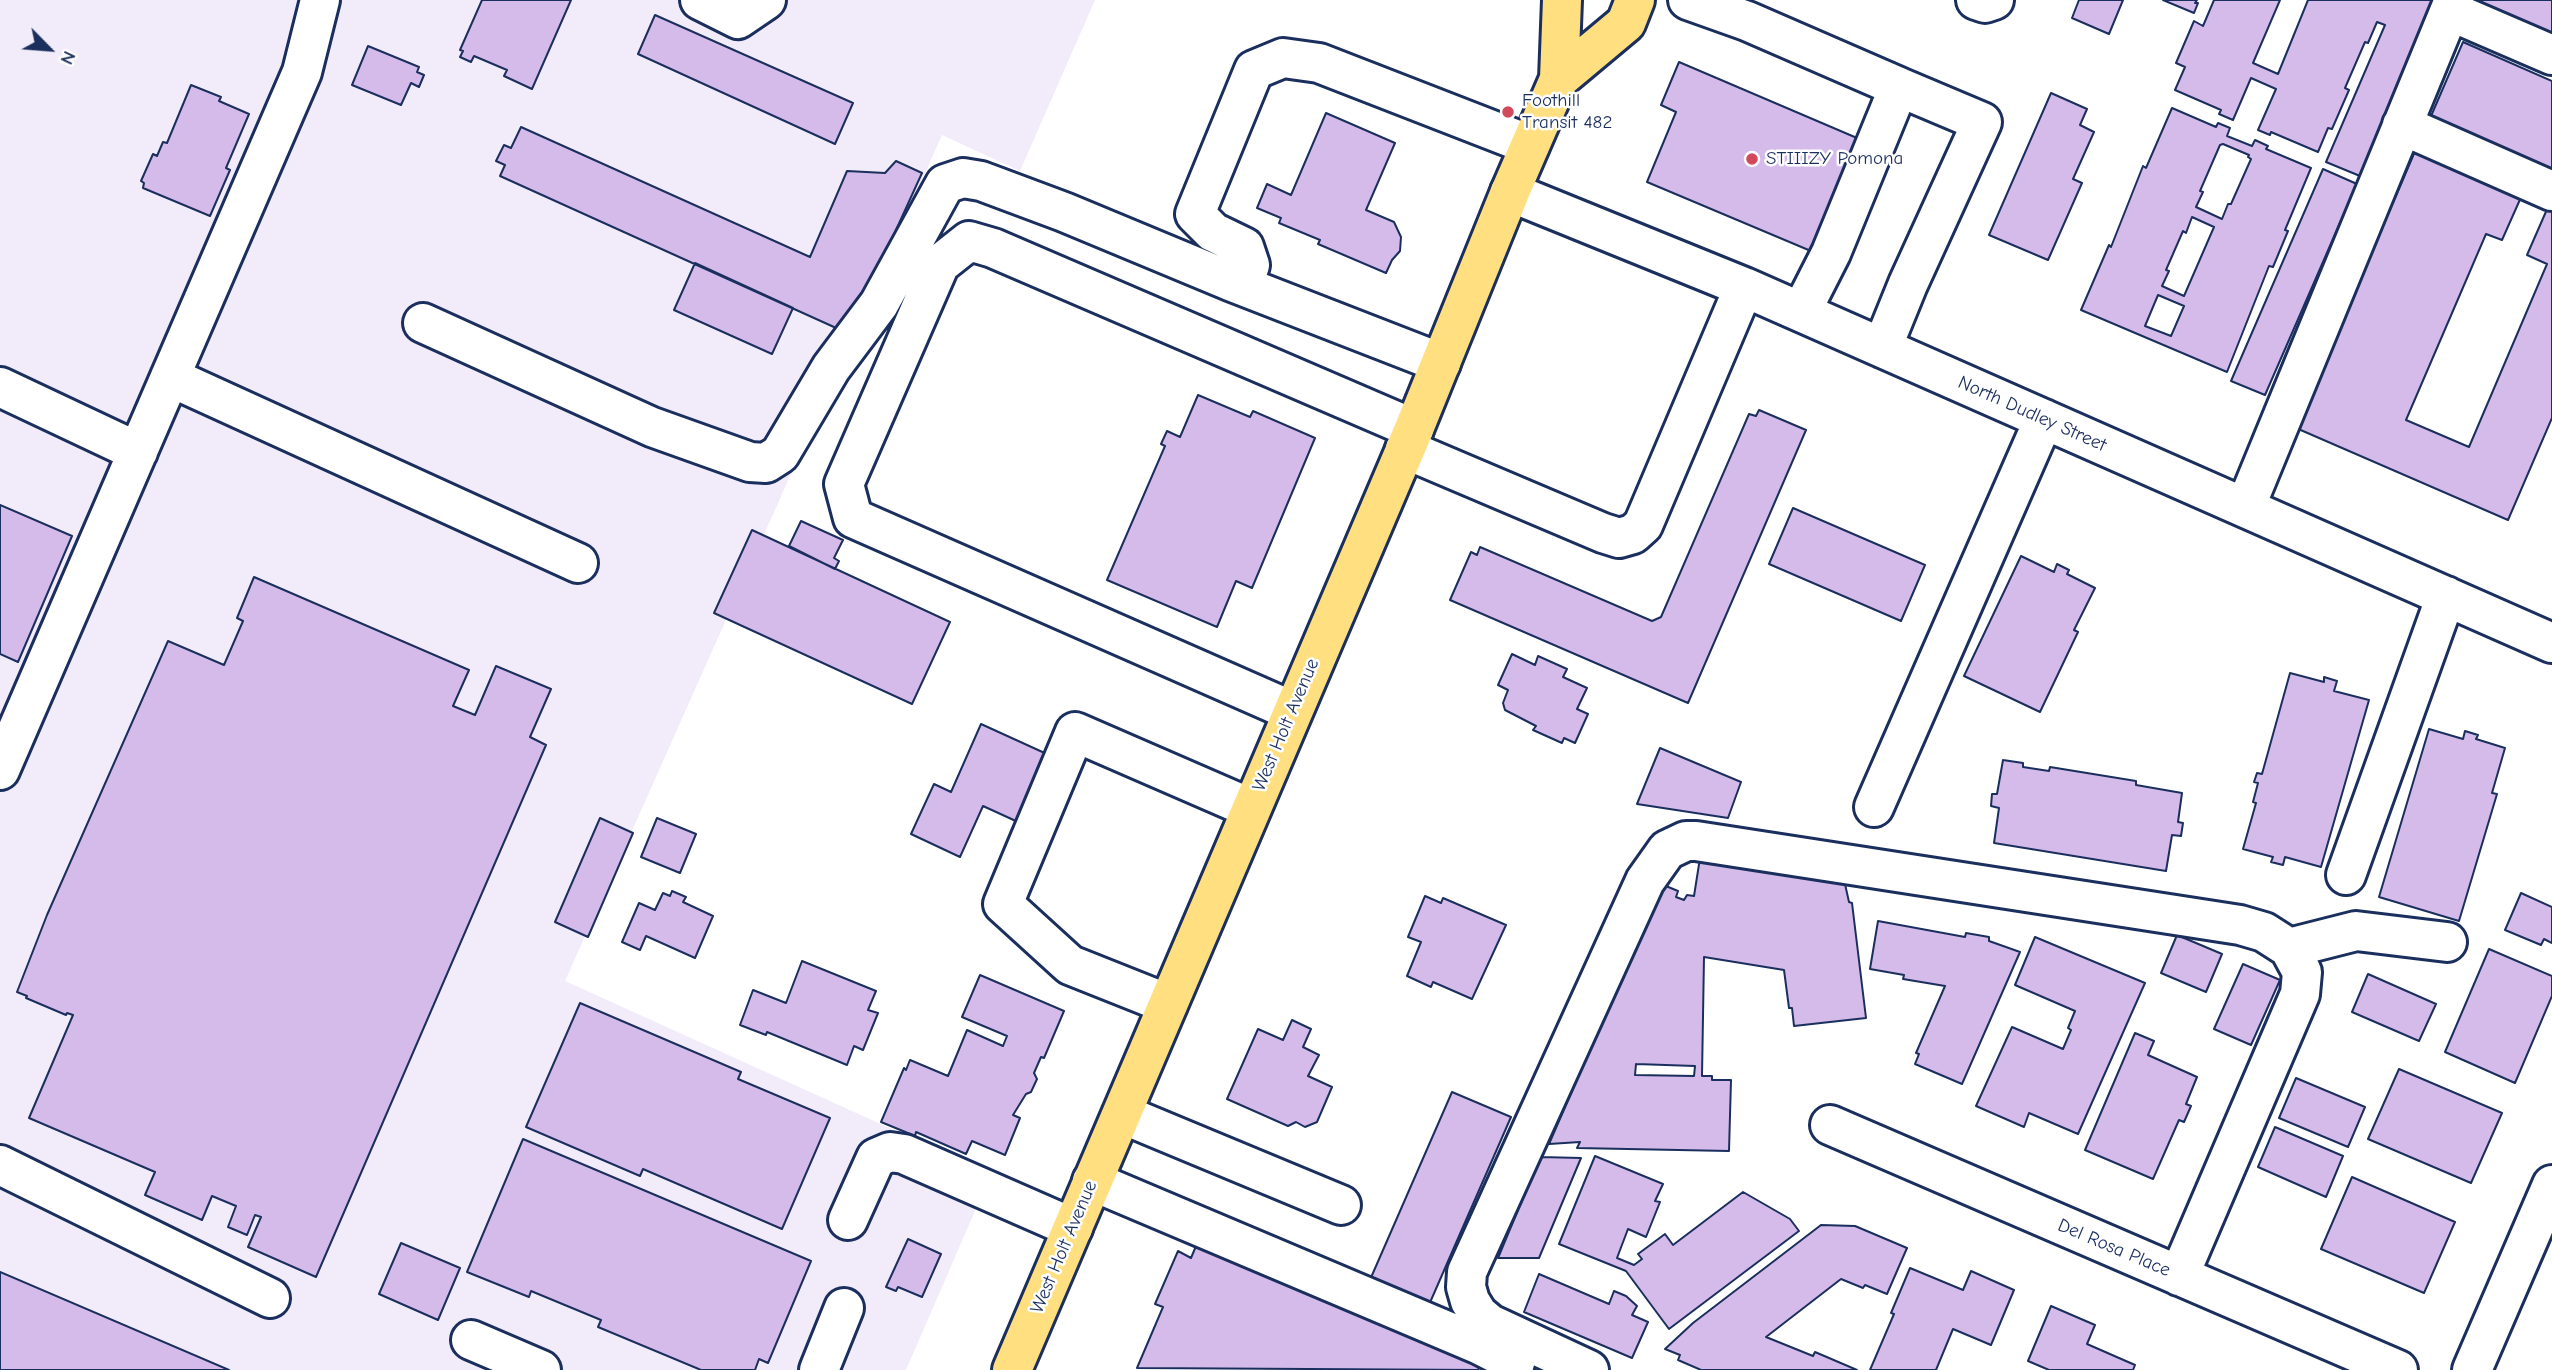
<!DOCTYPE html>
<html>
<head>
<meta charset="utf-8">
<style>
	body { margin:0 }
	#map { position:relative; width:2552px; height:1370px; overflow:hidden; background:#fff; font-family:"Comic Neue",sans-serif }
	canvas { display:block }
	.north { position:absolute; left:14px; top:14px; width:70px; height:70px; -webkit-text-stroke:5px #fff; paint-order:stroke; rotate:115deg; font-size:19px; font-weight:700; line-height:28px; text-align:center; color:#1b2f5e }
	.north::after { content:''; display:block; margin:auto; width:24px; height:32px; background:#1b2f5e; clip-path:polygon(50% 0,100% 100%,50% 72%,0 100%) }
</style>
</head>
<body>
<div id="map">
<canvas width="2552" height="1370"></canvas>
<div class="north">N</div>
</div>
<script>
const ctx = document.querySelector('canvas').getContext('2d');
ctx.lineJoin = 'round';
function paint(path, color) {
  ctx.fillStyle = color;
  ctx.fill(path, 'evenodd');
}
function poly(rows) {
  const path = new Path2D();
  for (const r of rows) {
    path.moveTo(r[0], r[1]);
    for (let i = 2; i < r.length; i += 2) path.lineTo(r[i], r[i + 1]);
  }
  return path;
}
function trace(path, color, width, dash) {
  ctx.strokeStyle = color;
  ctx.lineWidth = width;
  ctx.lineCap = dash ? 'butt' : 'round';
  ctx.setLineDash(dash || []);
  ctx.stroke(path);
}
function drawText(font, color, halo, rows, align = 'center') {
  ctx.font = font + ' "Comic Neue",sans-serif';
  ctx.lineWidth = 5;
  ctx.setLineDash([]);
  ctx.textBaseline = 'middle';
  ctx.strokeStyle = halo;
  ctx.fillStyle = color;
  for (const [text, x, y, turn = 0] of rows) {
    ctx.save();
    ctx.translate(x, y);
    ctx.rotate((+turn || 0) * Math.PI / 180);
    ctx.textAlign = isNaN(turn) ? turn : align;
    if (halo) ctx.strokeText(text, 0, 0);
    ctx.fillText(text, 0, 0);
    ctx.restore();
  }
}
paint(poly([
	[0,0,1095,0,1020,171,942,135,565,981,991,1174,906,1370,0,1370]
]), '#f2ebf9');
const building = poly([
	[482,0,571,0,532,89,504,76,507,70,474,56,471,62,460,57,463,51,460,50,482,0],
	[2079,0,2123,0,2109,34,2072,18,2079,0],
	[2163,0,2197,0,2195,3,2198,3,2194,13,2163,0],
	[2214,0,2280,0,2253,63,2278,74,2308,0,2435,0,2360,176,2326,162,2385,25,2377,22,2368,43,2365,42,2345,88,2349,90,2332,129,2328,128,2318,152,2271,132,2270,135,2258,130,2276,89,2251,78,2233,120,2219,114,2221,110,2175,90,2185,67,2176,63,2194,21,2203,26,2214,0],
	[2470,0,2552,0,2552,35,2470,0],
	[655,15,853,103,835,144,638,54,655,15],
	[2463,42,2552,81,2552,176,2428,123,2463,42],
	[368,46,419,67,417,72,424,75,419,87,411,83,401,105,352,85,368,46],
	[1679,62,1857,138,1839,181,1848,185,1818,254,1647,182,1676,112,1661,105,1679,62],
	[191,85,221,97,219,101,249,114,226,168,230,170,210,216,143,188,144,183,141,181,153,154,157,156,163,142,167,143,191,85],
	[2051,93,2087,109,2080,125,2094,132,2073,179,2082,183,2048,260,1989,235,2051,93],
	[2172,108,2216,127,2218,123,2230,128,2227,136,2252,146,2255,140,2268,146,2266,149,2311,168,2285,230,2288,231,2273,267,2269,266,2227,372,2081,310,2109,245,2111,247,2143,166,2146,168,2172,108],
	[2223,144,2249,155,2248,157,2251,159,2231,204,2228,204,2222,219,2196,207,2203,192,2200,191,2220,145,2223,144],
	[2192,217,2214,227,2184,296,2162,286,2169,271,2166,270,2183,231,2186,233,2192,217],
	[2158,295,2184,306,2171,336,2145,326,2158,295],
	[1326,113,1395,143,1366,210,1394,222,1401,237,1400,251,1392,260,1386,273,1318,244,1320,240,1279,223,1281,218,1257,208,1267,184,1291,195,1326,113],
	[521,127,810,257,847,171,885,173,896,161,922,173,865,298,845,332,500,176,505,165,496,161,504,145,511,148,521,127],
	[2416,149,2522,195,2502,240,2486,234,2406,420,2469,447,2547,264,2527,255,2548,207,2552,209,2552,418,2508,520,2296,428,2416,149],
	[2323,169,2357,184,2265,395,2231,381,2323,169],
	[695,263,793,308,772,354,674,310,695,263],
	[1198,395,1250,417,1253,411,1315,438,1252,588,1236,581,1217,627,1107,580,1165,446,1161,444,1167,431,1180,437,1198,395],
	[1759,410,1806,430,1688,703,1450,600,1471,552,1477,555,1480,547,1652,621,1661,617,1749,414,1756,416,1759,410],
	[0,505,72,536,18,662,0,654,0,505],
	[1793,508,1925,565,1901,621,1769,564,1793,508],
	[801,521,843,540,834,558,839,561,835,569,789,546,801,521],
	[752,530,950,622,912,704,714,613,752,530],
	[2021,556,2054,572,2057,564,2069,570,2067,574,2095,588,2074,630,2078,632,2040,712,1964,676,2021,556],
	[254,577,469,670,453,706,475,715,496,666,551,689,530,737,546,745,316,1277,248,1247,261,1217,255,1215,247,1235,228,1227,236,1206,212,1196,202,1220,145,1195,155,1172,29,1118,73,1015,67,1013,66,1015,26,998,27,996,17,992,47,915,168,641,224,665,243,621,237,618,254,577],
	[1512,654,1535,665,1538,656,1567,669,1563,677,1587,688,1577,709,1588,714,1575,743,1564,738,1562,743,1533,730,1536,726,1505,710,1503,703,1508,690,1498,685,1512,654],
	[2290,673,2324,682,2324,677,2337,681,2334,691,2369,700,2321,867,2285,857,2283,865,2271,862,2273,857,2243,849,2256,803,2253,802,2258,783,2254,782,2257,773,2262,774,2290,673],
	[981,724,1049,755,1018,822,983,806,960,857,911,834,934,784,951,792,981,724],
	[2429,729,2463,739,2465,731,2478,735,2476,739,2505,748,2492,793,2497,794,2459,921,2379,897,2429,729],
	[1660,748,1741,782,1728,818,1637,804,1660,748],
	[2003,760,2023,763,2023,767,2049,771,2050,767,2136,781,2136,785,2182,793,2178,822,2183,823,2181,836,2172,835,2166,871,1994,843,1999,808,1991,806,1992,794,1997,794,2003,760],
	[600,818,633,833,588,937,555,922,600,818],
	[657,818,696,834,680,873,641,857,657,818],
	[1700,858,1845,884,1849,902,1852,903,1866,1018,1794,1026,1792,1008,1789,1008,1784,970,1704,957,1702,1076,1712,1076,1712,1080,1731,1080,1729,1151,1577,1148,1580,1142,1549,1144,1661,884,1678,891,1676,897,1684,900,1687,895,1694,896,1700,858],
	[1636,1064,1695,1066,1694,1076,1635,1075,1636,1064],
	[672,891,686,897,683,902,713,916,695,958,646,936,640,950,622,942,639,903,655,910,663,893,670,896,672,891],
	[2521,893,2552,907,2552,943,2544,939,2541,945,2505,930,2521,893],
	[1425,896,1441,903,1443,898,1506,925,1472,999,1433,982,1431,987,1407,976,1421,942,1408,937,1425,896],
	[1878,921,1965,937,1966,933,1989,937,1989,941,2020,952,1962,1084,1915,1064,1919,1054,1916,1053,1945,986,1903,979,1904,975,1870,969,1878,921],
	[2177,935,2222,954,2206,992,2161,973,2177,935],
	[2035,937,2145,983,2078,1134,2029,1113,2024,1127,1976,1106,2012,1027,2063,1049,2071,1030,2068,1028,2075,1011,2015,985,2035,937],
	[2489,949,2552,976,2552,996,2515,1083,2445,1052,2489,949],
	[802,961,876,991,868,1010,878,1013,863,1050,854,1046,847,1065,767,1032,766,1035,740,1025,753,990,786,1003,802,961],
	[2243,964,2280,980,2251,1045,2214,1029,2243,964],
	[2368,974,2436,1004,2419,1041,2352,1012,2368,974],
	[980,975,1064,1011,1044,1058,1041,1057,1034,1073,1037,1079,1031,1092,1026,1094,1013,1115,1020,1118,1005,1155,972,1141,966,1154,916,1132,915,1136,881,1122,904,1068,906,1070,910,1060,948,1076,967,1030,1003,1046,1007,1036,962,1017,980,975],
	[580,1003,741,1072,738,1079,830,1118,782,1229,643,1169,640,1176,526,1127,580,1003],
	[1292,1020,1311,1029,1303,1047,1319,1055,1308,1076,1332,1087,1317,1122,1305,1127,1296,1122,1288,1126,1227,1099,1258,1029,1283,1040,1292,1020],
	[2135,1033,2154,1041,2148,1055,2197,1077,2186,1104,2191,1106,2184,1122,2179,1120,2153,1179,2085,1150,2135,1033],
	[2399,1069,2502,1113,2471,1183,2368,1139,2399,1069],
	[2296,1078,2365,1107,2348,1147,2279,1118,2296,1078],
	[1452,1092,1511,1117,1425,1314,1366,1289,1452,1092],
	[2275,1127,2343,1156,2326,1197,2258,1167,2275,1127],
	[523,1139,811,1261,768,1363,759,1359,755,1370,701,1370,598,1327,601,1320,531,1291,529,1297,467,1272,523,1139],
	[1595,1156,1663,1184,1655,1201,1660,1202,1646,1237,1628,1229,1617,1258,1634,1265,1642,1259,1638,1254,1665,1234,1673,1245,1743,1192,1790,1219,1799,1231,1669,1329,1626,1271,1559,1244,1595,1156],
	[1540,1157,1581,1158,1539,1258,1498,1258,1540,1157],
	[2352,1177,2455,1222,2424,1293,2321,1249,2352,1177],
	[1821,1225,1855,1226,1907,1248,1887,1294,1865,1285,1863,1288,1841,1279,1766,1337,1813,1356,1815,1352,1857,1370,1701,1370,1678,1360,1680,1355,1665,1349,1693,1323,1821,1225],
	[908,1239,941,1254,922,1297,898,1287,896,1291,886,1287,908,1239],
	[401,1243,460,1268,438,1320,379,1294,401,1243],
	[1196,1246,1324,1301,1326,1296,1481,1364,1478,1370,1137,1368,1163,1307,1155,1304,1178,1251,1191,1258,1196,1246],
	[1910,1268,1963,1290,1971,1271,2014,1290,1991,1345,1953,1329,1936,1370,1870,1370,1894,1314,1891,1313,1910,1268],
	[0,1272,229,1370,0,1370,0,1272],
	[1539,1274,1609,1304,1614,1291,1626,1296,1637,1306,1632,1315,1648,1322,1632,1358,1524,1312,1539,1274],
	[2051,1306,2095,1325,2087,1344,2135,1365,2133,1370,2049,1370,2028,1361,2051,1306]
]);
paint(building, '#d4bbea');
trace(building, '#1b2f5e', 2);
const minor = poly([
	[700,0,738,19,766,0],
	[1688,0,1747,21,1899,87],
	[1976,0,1985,3,1994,0],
	[2450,11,2552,55],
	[2402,125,2552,191],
	[1510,192,1744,287,2552,643],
	[1243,286,1250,265,1244,247,1213,232,1195,214,1254,70,1283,58,1319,63,1530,145],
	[1801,312,1831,253,1899,87,1982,122,1908,284,1882,348],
	[423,323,652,427,750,462,766,463,780,454,831,368,879,304,945,184,963,178,981,181,1064,212,1230,281,1441,363],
	[170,377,578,563],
	[0,387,138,452],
	[1405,449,1603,533,1619,538,1633,534,1643,525,1744,287],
	[2245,508,2454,0],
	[1292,711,853,518,844,484,940,264,969,241,993,248,1414,429],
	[0,770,302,72,320,0],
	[1874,807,2044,419],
	[2346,875,2446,596],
	[2289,948,2356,931,2447,942],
	[1168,1004,1070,965,1003,904,1075,732,1250,808],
	[1122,1114,1341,1205],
	[1830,1125,2398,1370],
	[0,1165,270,1298],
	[1092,1181,1480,1345,1515,1363,1512,1370],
	[848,1220,876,1158,890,1152,904,1154,1073,1228],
	[471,1340,541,1370],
	[819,1370,844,1308],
	[1589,1370,1490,1324,1478,1314,1470,1301,1466,1287,1467,1272,1645,881,1667,850,1686,841,1696,841,2240,925,2264,932,2289,948,2302,972,2300,994,2179,1276],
	[2472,1370,2552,1185]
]);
const major = poly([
	[1559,79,1626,23,1635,0],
	[1012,1370,1414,429,1510,192,1559,79,1562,0]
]);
trace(minor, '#1b2f5e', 44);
trace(major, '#1b2f5e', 44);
trace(minor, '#fff', 38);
trace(major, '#ffdf80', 38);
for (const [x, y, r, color] of [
	[1508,112,7,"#d1495b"],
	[1752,159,7,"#d1495b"]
]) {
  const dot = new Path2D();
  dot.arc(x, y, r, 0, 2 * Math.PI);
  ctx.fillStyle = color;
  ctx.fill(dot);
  trace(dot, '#fff', 2.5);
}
drawText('19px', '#1b2f5e', '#fff', [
	["Foothill",1522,101],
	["Transit 482",1522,123],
	["STIIIZY Pomona",1766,159]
], 'left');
drawText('19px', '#1b2f5e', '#fff', [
	["North Dudley Street",2032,414,24],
	["West Holt Avenue",1286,725,-67],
	["West Holt Avenue",1064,1247,-67],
	["Del Rosa Place",2114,1248,23]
]);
</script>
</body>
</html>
